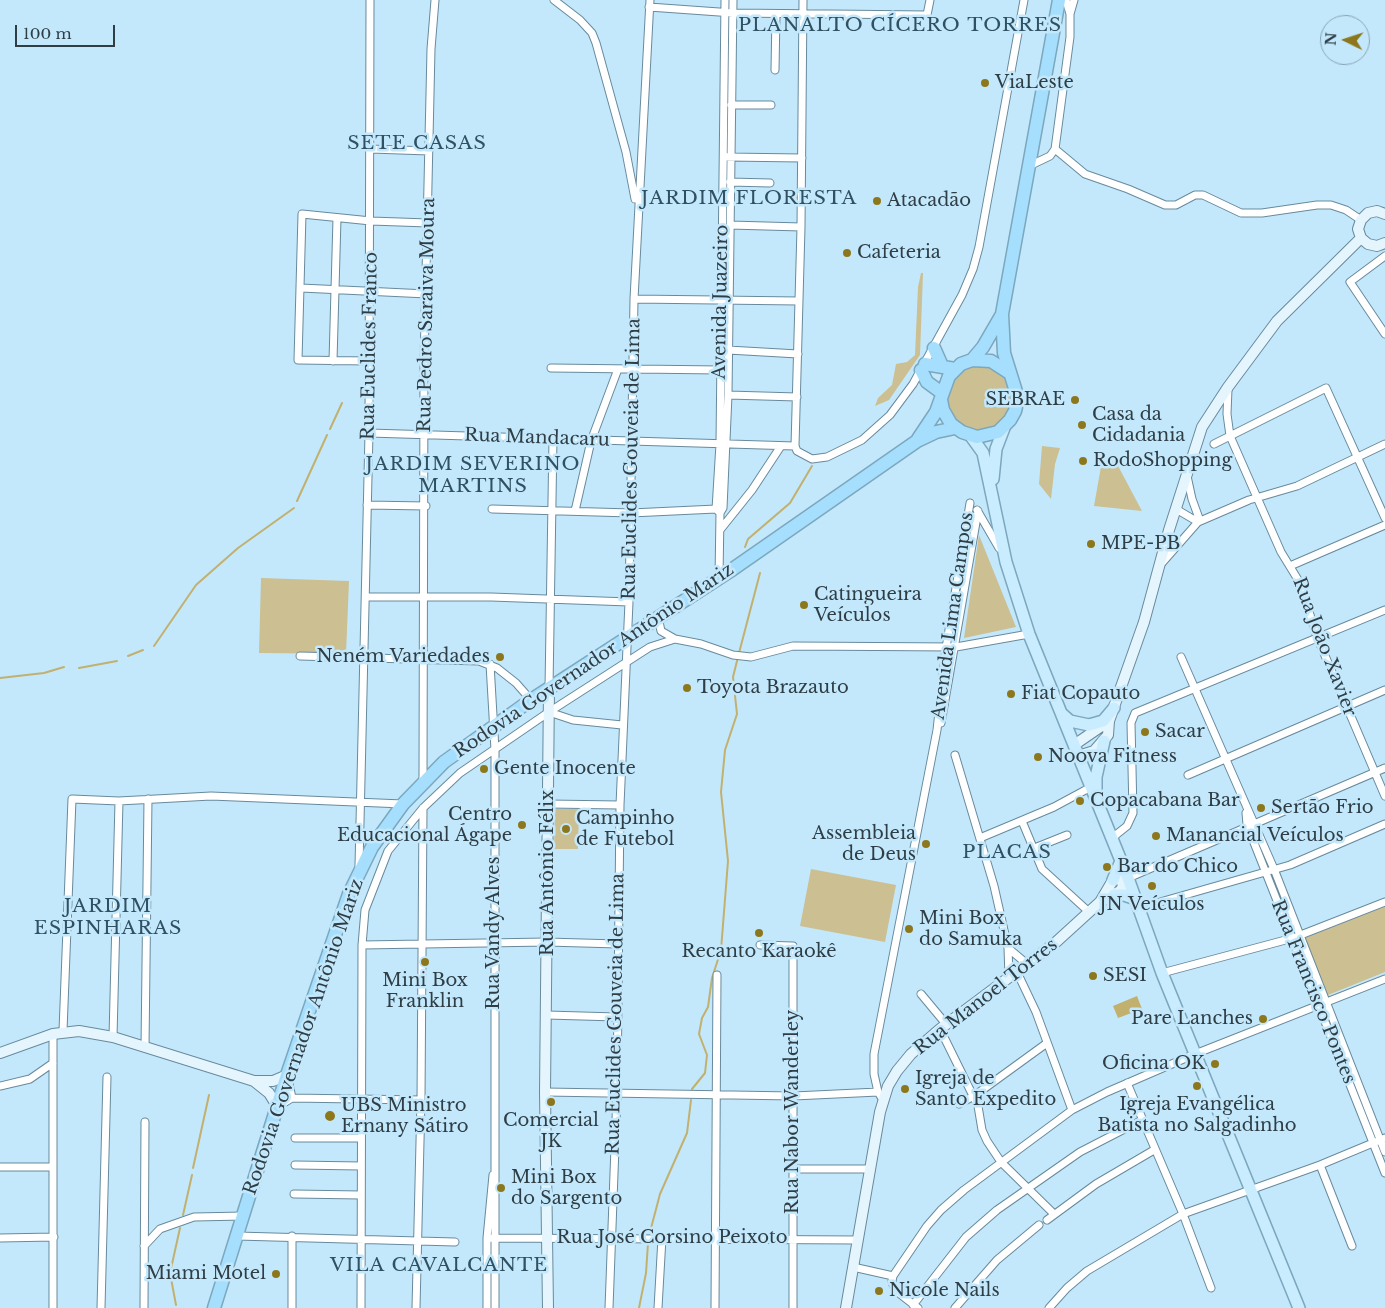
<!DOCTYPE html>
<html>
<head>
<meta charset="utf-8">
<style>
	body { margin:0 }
	#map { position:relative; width:1385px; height:1308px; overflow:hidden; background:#c3e8fc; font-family:"Libre Baskerville",serif }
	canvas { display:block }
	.north { position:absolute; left:1320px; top:15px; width:50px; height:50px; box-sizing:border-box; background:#c3e8fc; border:1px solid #88a4b3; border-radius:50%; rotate:274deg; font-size:14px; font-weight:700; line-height:20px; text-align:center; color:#2f3e45 }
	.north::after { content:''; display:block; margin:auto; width:18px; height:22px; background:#8d771c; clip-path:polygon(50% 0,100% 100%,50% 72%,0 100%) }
	.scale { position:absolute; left:15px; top:25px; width:100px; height:22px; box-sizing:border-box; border:2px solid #2f3e45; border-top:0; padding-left:6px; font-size:15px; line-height:18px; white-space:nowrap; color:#2f3e45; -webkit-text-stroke:4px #c3e8fc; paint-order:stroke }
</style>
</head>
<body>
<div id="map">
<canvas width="1385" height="1308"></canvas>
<div class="north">N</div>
<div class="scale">100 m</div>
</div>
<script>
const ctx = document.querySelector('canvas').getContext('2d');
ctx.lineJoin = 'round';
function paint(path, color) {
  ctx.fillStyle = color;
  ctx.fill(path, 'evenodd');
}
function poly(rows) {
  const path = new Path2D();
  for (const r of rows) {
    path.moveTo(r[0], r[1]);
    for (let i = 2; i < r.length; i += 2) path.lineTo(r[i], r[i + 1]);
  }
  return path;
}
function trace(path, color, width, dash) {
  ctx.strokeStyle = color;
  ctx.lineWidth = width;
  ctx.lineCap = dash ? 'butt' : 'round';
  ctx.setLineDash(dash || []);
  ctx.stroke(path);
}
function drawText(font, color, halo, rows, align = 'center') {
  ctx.font = font + ' "Libre Baskerville",serif';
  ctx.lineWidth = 5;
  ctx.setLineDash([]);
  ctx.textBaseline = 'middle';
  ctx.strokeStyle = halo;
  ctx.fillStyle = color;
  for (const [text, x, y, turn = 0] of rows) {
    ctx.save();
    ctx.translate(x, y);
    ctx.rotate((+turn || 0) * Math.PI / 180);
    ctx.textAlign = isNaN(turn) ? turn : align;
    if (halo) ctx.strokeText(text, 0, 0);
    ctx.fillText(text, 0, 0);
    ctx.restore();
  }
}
paint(poly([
	[921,273,923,273,920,355,889,400,875,406,878,398,892,385,896,364,907,362,915,355,918,287],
	[988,364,1004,374,1014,400,1002,425,975,433,952,419,945,392,961,369,969,365],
	[1042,446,1060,448,1055,464,1051,499,1039,484],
	[1102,461,1112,461,1117,464,1142,511,1094,506],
	[979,535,1016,627,964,638],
	[261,578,349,581,346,654,259,653],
	[555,809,579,809,578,849,554,849],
	[811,869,896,885,885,942,800,926],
	[1385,906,1385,972,1328,995,1305,938]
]), '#ccbf91');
paint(poly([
	[1137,996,1142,1009,1118,1018,1113,1006]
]), '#c2b06e');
trace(poly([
	[330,429,342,403],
	[297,501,327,435],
	[745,547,748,539,790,503,812,466],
	[154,646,196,585,238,548,294,508],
	[739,653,760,573],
	[128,656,143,650],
	[79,668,117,661],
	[0,678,44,673,64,667],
	[692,1089,705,1073,707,1055,699,1034,702,1018,708,1007,712,978,721,950,728,861,721,792,725,750,737,714,733,677,738,657],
	[193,1168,209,1095],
	[183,1215,192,1175],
	[650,1232,660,1194,687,1133,691,1100],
	[176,1305,170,1273,180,1228],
	[639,1308,646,1273,648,1243]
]), '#c2b06e', 2);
const street = poly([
	[554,0,580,20,592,33,596,43,626,152,635,199],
	[803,0,801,227,795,446,797,451,812,459,827,457,862,440,890,415,913,384,962,295,973,269,979,247,1024,0],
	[649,7,733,13,927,15,930,0],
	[1070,14,1074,0],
	[775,70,776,14],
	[731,105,771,105],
	[371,149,429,151],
	[1055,149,1085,174,1128,189,1165,205,1176,205,1195,195,1203,195,1241,213,1262,213,1317,205,1331,205,1346,210,1361,220],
	[727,157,802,158],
	[1029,166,1050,156,1055,149,1070,37,1070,14,1066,0],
	[730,182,770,183],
	[730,225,801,227],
	[1385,256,1350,282,1385,334],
	[301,288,427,294],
	[634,299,799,301],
	[728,350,798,354],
	[333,361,337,218],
	[368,361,298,360,302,214,371,221,428,223],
	[551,368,721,370],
	[1228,389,1227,414,1230,436,1281,552,1300,583,1317,637,1385,796],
	[728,395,797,397],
	[369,433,795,446],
	[1214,444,1326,388,1385,518],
	[1187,476,1192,499,1200,521],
	[367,505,426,506],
	[492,509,631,513,716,509],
	[1176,509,1198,522],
	[977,510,999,548],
	[575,511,591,441,618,369],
	[720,513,716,509,720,444,725,0],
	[720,530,752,490,781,446],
	[1162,563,1198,522,1249,500,1297,486,1385,444],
	[1290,566,1385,525],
	[719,578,720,513,723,508,728,395,733,0],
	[366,597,491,597,629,602],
	[658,617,661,631,675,639],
	[300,656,479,661,497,668,516,683,531,700],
	[1181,657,1274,869,1385,1152],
	[490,664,495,750,495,1308],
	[549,688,553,438],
	[549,712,573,720,622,725],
	[941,723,978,511],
	[955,755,994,886,1008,948,1009,977],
	[1188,775,1385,690],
	[423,781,424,364,431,49,435,0],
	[548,804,620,805],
	[1246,813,1247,825,1385,1173],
	[1022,821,1042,869,1089,912],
	[980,838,1054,807,1091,787],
	[1112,838,1127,826,1133,813,1131,723,1135,713,1385,610],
	[1032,849,1067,835],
	[359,866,369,433,370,0],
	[1128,878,1385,768],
	[1139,908,1290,865,1385,824],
	[362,945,547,942,618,944],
	[760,945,793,946,793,1308],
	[1008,948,1027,964],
	[1017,972,1036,1012,1072,1110],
	[1162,973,1293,938,1385,902],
	[921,994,946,1024],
	[547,1015,617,1017],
	[940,1029,978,1106,982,1130,987,1141,1001,1162,1054,1214],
	[63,1031,72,799,119,801,211,796,403,804],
	[113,1037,119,801],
	[145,1047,148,799],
	[288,1079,292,1098],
	[1127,1083,1183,1214,1211,1288],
	[0,1086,30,1079,53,1063],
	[545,1092,794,1096,878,1092],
	[883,1100,878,1092,874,1074,874,1054,937,730,946,648,970,503],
	[959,1104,974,1096,1047,1043],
	[279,1106,292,1098,421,1100],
	[295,1138,361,1138],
	[295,1165,361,1166],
	[1320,1165,1352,1246],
	[0,1167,53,1167],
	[793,1169,869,1169],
	[294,1194,361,1195],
	[1047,1220,1096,1184,1154,1150],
	[237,1236,455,1242],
	[0,1238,54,1237],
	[487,1238,858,1240],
	[144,1246,160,1229,194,1217,244,1216],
	[853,1267,893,1276],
	[913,1305,966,1237,997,1210,1080,1152,1142,1120],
	[53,1308,53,1034],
	[101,1308,107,1077],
	[144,1308,145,1122],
	[292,1308,292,1236],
	[361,1308,362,945,365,910,388,851,423,808,460,773,549,712,650,647,675,639,701,644,733,655,751,657,793,646,956,647,1029,634],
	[416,1308,421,1100,423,808],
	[487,1308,487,1238,493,1175],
	[609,1308,617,1093,620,805,629,602,634,299,650,0],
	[658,1308,662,1238],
	[715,1308,717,975],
	[918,1308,900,1294,894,1288,892,1281,893,1276,927,1226,941,1210,964,1190,1072,1110,1107,1092,1195,1054,1385,979],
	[955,1308,997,1260,1039,1225],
	[1049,1308,1067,1288,1087,1271,1183,1214,1320,1165,1385,1138]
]);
const secondary = poly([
	[1385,214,1377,211,1368,213,1361,220,1358,229,1361,238,1368,244,1377,246,1385,243],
	[1074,745,1109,721],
	[1078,756,1094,751,1108,735,1109,721,1144,622,1169,530,1202,427,1228,387,1277,321,1361,238],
	[0,1053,53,1034,79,1031,113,1037,254,1081,273,1081,287,1075],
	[254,1081,269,1093,277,1106],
	[548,1308,545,1092,549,688],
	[846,1308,880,1112,888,1086,897,1071,911,1054,940,1029,1055,943,1100,902,1113,880,1128,878,1120,891,1100,902]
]);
const primary = poly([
	[970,435,983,453,1006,562,1029,634,1128,878,1162,973,1299,1308],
	[993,479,996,449,1004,428],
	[1061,713,1070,721,1089,725,1103,721,1114,708],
	[1096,792,1096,777,1104,741],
	[1113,880,1121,861],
	[1114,895,1124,895,1136,899]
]);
const highway = poly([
	[934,348,942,366],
	[972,360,991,361,1008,372],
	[925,364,955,369],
	[921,370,927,382,942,393],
	[941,400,943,410,951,424,962,432,977,437,998,432,1010,420,1015,411,1018,398,1004,353,1002,314,1059,0],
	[918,439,936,412,949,376,961,364,972,360,983,347,1001,316],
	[214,1308,287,1075,349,894,372,847,403,804,444,762,531,700,730,571,917,441,936,432,955,428]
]);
trace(street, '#688a9c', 9);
trace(secondary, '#688a9c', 12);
trace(primary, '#7ca7bd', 14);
trace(highway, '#7ca7bd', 15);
trace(street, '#fff', 7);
trace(secondary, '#e4f5fe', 10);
trace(primary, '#c9ecfe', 11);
trace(highway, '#a5dffd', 12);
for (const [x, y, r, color] of [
	[985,83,5,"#8d771c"],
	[877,201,5,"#8d771c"],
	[847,253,5,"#8d771c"],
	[1075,400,5,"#8d771c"],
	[1082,425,5,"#8d771c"],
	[1083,461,5,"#8d771c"],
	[1091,544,5,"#8d771c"],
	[804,605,5,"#8d771c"],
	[500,657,5,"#8d771c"],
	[687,688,5,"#8d771c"],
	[1011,694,5,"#8d771c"],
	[1145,732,5,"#8d771c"],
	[1038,757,5,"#8d771c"],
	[484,769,5,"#8d771c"],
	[1080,801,5,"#8d771c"],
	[1261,808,5,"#8d771c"],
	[522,825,5,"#8d771c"],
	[566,829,5,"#8d771c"],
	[1156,836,5,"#8d771c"],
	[926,844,5,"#8d771c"],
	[1107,867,5,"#8d771c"],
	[1152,886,5,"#8d771c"],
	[909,929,5,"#8d771c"],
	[759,933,5,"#8d771c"],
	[425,962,5,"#8d771c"],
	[1093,976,5,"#8d771c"],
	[1263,1019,5,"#8d771c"],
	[1215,1064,5,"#8d771c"],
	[1197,1086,5,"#8d771c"],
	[905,1089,5,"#8d771c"],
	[551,1102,5,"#8d771c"],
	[330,1116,6,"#8d771c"],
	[501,1188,5,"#8d771c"],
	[276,1274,5,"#8d771c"],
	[879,1291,5,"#8d771c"]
]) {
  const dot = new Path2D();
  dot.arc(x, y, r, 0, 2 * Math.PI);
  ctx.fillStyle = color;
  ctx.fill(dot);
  trace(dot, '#c3e8fc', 2);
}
drawText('18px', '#2f3e45', '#c3e8fc', [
	["ViaLeste",995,83],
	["Atacadão",887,201],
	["Cafeteria",857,253],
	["SEBRAE",1065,400,"right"],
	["Casa da",1092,415],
	["Cidadania",1092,436],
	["RodoShopping",1093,461],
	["MPE-PB",1101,544],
	["Catingueira",814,595],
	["Veículos",814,616],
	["Neném Variedades",490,657,"right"],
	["Toyota Brazauto",697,688],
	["Fiat Copauto",1021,694],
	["Sacar",1155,732],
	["Noova Fitness",1048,757],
	["Gente Inocente",494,769],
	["Copacabana Bar",1090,801],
	["Sertão Frio",1271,808],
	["Centro",512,815,"right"],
	["Educacional Ágape",512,836,"right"],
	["Campinho",576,819],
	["de Futebol",576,840],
	["Assembleia",916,834,"right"],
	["de Deus",916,855,"right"],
	["Manancial Veículos",1166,836],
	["Bar do Chico",1117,867],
	["JN Veículos",1152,905,"center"],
	["Mini Box",919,919],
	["do Samuka",919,940],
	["Recanto Karaokê",759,952,"center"],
	["SESI",1103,976],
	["Mini Box",425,981,"center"],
	["Franklin",425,1002,"center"],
	["Pare Lanches",1253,1019,"right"],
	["Oficina OK",1205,1064,"right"],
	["Igreja de",915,1079],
	["Santo Expedito",915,1100],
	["Igreja Evangélica",1197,1105,"center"],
	["Batista no Salgadinho",1197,1126,"center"],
	["UBS Ministro",341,1106],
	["Ernany Sátiro",341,1127],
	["Comercial",551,1121,"center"],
	["JK",551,1142,"center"],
	["Mini Box",511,1178],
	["do Sargento",511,1199],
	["Miami Motel",266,1274,"right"],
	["Nicole Nails",889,1291]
], 'left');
drawText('18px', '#2f3e45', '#c3e8fc', [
	["Avenida Juazeiro",721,302,-89],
	["Rua Pedro Saraiva Moura",427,315,-89],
	["Rua Euclides Franco",370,346,-89],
	["Rua Mandacaru",537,438,2],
	["Rua Euclides Gouveia de Lima",632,459,-89],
	["Avenida Lima Campos",953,616,-82],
	["Rua João Xavier",1324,647,69],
	["Rodovia Governador Antônio Mariz",594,661,-34],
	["Rua Antônio Félix",548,873,-90],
	["Rua Vandy Alves",494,933,-90],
	["Rua Francisco Pontes",1313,992,68],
	["Rua Manoel Torres",986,997,-38],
	["Rua Euclides Gouveia de Lima",616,1014,-89],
	["Rodovia Governador Antônio Mariz",304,1037,-71],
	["Rua Nabor Wanderley",793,1112,-90],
	["Rua José Corsino Peixoto",672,1238]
]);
ctx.letterSpacing = '1px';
drawText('19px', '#305161', '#c3e8fc', [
	["PLANALTO CÍCERO TORRES",900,26],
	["SETE CASAS",417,144],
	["JARDIM FLORESTA",749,199],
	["JARDIM SEVERINO",473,465],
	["MARTINS",473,487],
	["PLACAS",1007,853],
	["JARDIM",108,907],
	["ESPINHARAS",108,929],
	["VILA CAVALCANTE",439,1266]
]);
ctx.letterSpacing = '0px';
</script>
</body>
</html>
